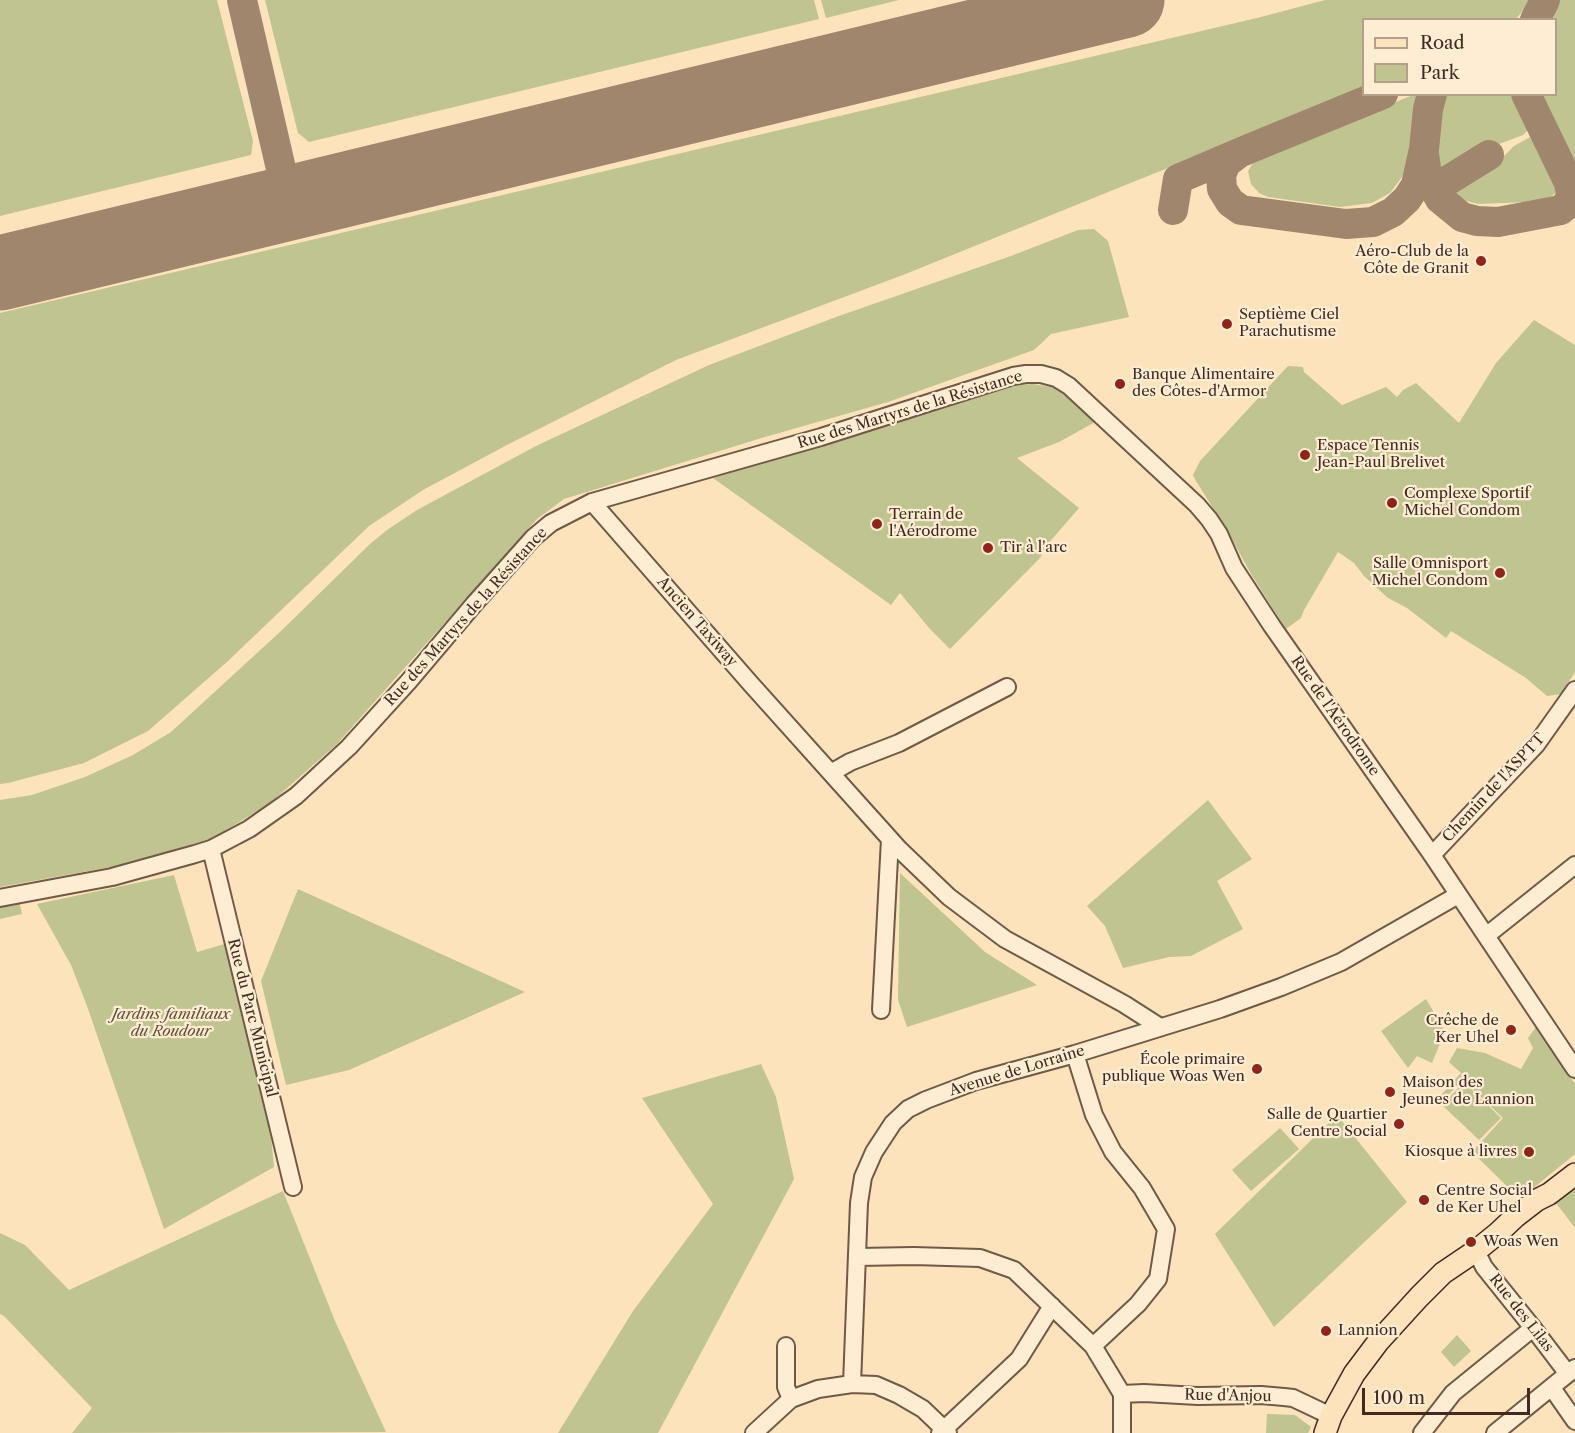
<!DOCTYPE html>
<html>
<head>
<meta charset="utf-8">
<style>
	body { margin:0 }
	#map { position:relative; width:1575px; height:1433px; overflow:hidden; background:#fde3bb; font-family:"Libre Caslon Text",serif }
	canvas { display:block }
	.legend { position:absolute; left:1362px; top:18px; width:195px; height:78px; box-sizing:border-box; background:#feedd3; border:2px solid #b39f8b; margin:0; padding:8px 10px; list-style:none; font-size:18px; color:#43291f }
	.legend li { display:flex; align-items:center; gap:12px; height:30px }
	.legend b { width:30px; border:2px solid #b39f8b }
	.scale { position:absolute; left:1362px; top:1388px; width:168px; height:27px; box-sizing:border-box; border:3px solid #43291f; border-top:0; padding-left:8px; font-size:18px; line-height:21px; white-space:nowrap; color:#43291f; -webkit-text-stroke:4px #feedd3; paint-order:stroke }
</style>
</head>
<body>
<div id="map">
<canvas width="1575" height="1433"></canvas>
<ul class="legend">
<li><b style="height:8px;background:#fde3bb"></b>Road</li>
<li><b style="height:16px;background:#bfc490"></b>Park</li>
</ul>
<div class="scale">100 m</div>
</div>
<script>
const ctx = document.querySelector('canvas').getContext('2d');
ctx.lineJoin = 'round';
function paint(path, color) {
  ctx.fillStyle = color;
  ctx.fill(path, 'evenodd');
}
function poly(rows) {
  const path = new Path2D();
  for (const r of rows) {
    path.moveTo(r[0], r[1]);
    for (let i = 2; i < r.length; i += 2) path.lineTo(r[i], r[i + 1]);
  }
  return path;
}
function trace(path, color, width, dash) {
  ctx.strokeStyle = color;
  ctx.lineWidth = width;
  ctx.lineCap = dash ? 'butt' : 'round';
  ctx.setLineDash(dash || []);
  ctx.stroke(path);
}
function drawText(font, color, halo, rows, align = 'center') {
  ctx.font = font + ' "Libre Caslon Text",serif';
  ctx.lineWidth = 4.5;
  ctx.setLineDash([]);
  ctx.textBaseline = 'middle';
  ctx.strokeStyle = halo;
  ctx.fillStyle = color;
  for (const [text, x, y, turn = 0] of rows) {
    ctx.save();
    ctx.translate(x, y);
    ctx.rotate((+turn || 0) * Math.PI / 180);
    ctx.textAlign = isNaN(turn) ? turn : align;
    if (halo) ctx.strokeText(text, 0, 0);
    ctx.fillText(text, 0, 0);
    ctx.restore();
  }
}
paint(poly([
	[0,0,217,0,253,141,251,155,0,216],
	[265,0,814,0,819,19,309,142,298,133],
	[821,0,899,0,826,18],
	[1325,0,1529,0,1525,8,1516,19,1364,20,1363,89,903,275,676,360,505,446,423,490,369,526,228,661,148,731,84,763,8,783,0,784,0,313,1261,17],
	[1559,0,1575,0,1575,178,1535,95,1556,94,1556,20,1553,19],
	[1443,94,1514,95,1530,128,1523,135,1499,144,1502,158,1514,146,1534,135,1558,181,1558,187,1555,193,1550,198,1529,202,1478,204,1460,199,1449,193,1495,164,1484,147,1439,178,1434,161,1434,150,1436,117,1440,99],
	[1413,95,1420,95,1416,135,1405,173,1390,193,1372,203,1340,207,1268,197,1259,193,1251,184,1248,171,1256,158],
	[1094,229,1108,241,1129,317,1051,334,1034,350,888,402,765,437,564,499,537,519,337,744,269,804,213,838,133,863,0,887,0,800,32,795,85,777,133,755,171,732,281,631,370,544,387,530,417,510,536,446,709,365,836,317,1011,256,1078,230],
	[1534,320,1575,345,1575,672,1561,694,1547,696,1526,678,1451,631,1446,638,1407,608,1388,598,1364,576,1354,563,1338,552,1304,610,1301,618,1286,629,1251,574,1227,530,1196,481,1193,475,1200,461,1288,366,1303,367,1304,372,1342,405,1386,387,1397,397,1403,390,1416,383,1459,423,1496,363],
	[1033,384,1056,388,1097,421,1059,442,1017,458,1079,508,1047,545,1040,558,950,649,930,629,900,593,891,605,713,478,1004,386],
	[1208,800,1252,859,1217,881,1243,929,1191,956,1169,957,1123,968,1105,926,1087,906],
	[900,873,985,952,1037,985,907,1027,898,1000],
	[174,875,197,952,228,943,268,1107,274,1167,164,1229,87,1006,71,965,37,904],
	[298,889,525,992,349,1070,286,1085,261,981],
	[19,901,22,914,0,919,0,904],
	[1426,999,1445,1031,1432,1063,1417,1056,1408,1068,1381,1031],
	[1536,1027,1575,1084,1575,1154,1532,1189,1527,1189,1523,1192,1514,1193,1472,1152,1503,1118,1463,1080,1445,1098,1441,1095,1461,1073,1449,1062,1457,1048,1485,1053,1521,1069,1533,1048,1528,1038],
	[761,1064,776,1097,794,1179,658,1433,558,1433,633,1311,713,1204,642,1098],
	[1464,1082,1501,1118,1479,1140,1442,1105],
	[1337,1115,1407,1202,1274,1327,1215,1234],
	[1280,1128,1299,1149,1251,1191,1232,1170],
	[1575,1188,1575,1228,1556,1203],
	[283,1191,335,1321,386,1432,72,1433,92,1408,4,1316,0,1314,0,1233,25,1245,69,1290],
	[1457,1335,1471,1351,1454,1367,1441,1352],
	[1267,1414,1295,1415,1311,1427,1308,1433,1266,1433]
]), '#bfc490');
trace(poly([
	[242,0,282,173,281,185,277,196,269,205,255,212],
	[1535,20,1545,0],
	[1239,153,1226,163,1221,175,1222,189,1230,202,1241,210,1346,224,1373,222,1393,212,1407,199,1416,185,1424,149,1428,109,1432,94],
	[1424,154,1427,175,1440,199,1462,217,1477,221,1498,222,1561,210,1568,203,1571,194,1569,183,1526,94],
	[282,173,287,181,300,192,307,194,322,195],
	[1434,189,1489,155],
	[1173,210,1178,179,1251,148,1383,94]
]), '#a0866d', 30);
trace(poly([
	[0,273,1127,0]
]), '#a0866d', 75);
const minor = poly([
	[592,502,750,683,899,849,949,897,1005,939,1124,1004,1160,1027],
	[831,773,850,762,899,743,1007,687],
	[211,849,293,1187],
	[1432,855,1536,745,1575,690],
	[0,898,112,877,195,854,211,849,249,829,296,796,349,747,409,681,475,603,533,538,551,523,592,502,821,437,1013,376,1026,374,1041,374,1056,378,1069,386,1197,505,1209,519,1219,534,1234,568,1272,626,1432,855,1575,1069],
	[1486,936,1575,865],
	[881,1010,890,839],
	[1075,1054,1094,1115,1113,1152,1142,1188,1166,1229,1158,1279,1138,1304,1093,1346],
	[1477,1250,1479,1257,1484,1267,1533,1328,1568,1374],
	[858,1257,914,1256,980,1258,1014,1270,1093,1346,1122,1394,1122,1433],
	[786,1346,786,1387,791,1399],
	[852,1384,859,1203,863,1177,874,1152,893,1123,908,1109,926,1100,976,1081,1075,1054,1220,1009,1281,987,1341,962,1458,895],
	[1552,1388,1575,1421],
	[1122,1394,1144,1393,1198,1396,1261,1395,1284,1397,1293,1398,1331,1416],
	[754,1433,791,1399,818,1389,852,1384,876,1385,899,1395,923,1409,948,1433],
	[940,1433,1019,1359,1052,1306],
	[1422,1433,1453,1393,1533,1328],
	[1495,1433,1575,1368]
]);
const major = poly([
	[1325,1433,1331,1416,1354,1374,1378,1342,1419,1297,1443,1273,1477,1250,1498,1233,1515,1217,1537,1200,1549,1194,1575,1174]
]);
trace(minor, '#725846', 20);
trace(major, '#43291f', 24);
trace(minor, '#feedd3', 16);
trace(major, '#fde3bb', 21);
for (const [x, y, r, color] of [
	[1481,261,6,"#8f2418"],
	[1227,324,6,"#8f2418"],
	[1120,384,6,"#8f2418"],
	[1305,455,6,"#8f2418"],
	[1392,503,6,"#8f2418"],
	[877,524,6,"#8f2418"],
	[988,548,6,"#8f2418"],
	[1500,573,6,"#8f2418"],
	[1511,1030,6,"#8f2418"],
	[1257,1069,6,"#8f2418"],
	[1390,1092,6,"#8f2418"],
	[1399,1124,6,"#8f2418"],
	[1529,1152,6,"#8f2418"],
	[1424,1200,6,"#8f2418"],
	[1471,1242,6,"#8f2418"],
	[1326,1331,6,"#8f2418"]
]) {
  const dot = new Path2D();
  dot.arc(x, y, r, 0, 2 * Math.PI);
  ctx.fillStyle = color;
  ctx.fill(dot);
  trace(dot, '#feedd3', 2);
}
drawText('15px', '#43291f', '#feedd3', [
	["Aéro-Club de la",1469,252,"right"],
	["Côte de Granit",1469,269,"right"],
	["Septième Ciel",1239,315],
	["Parachutisme",1239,332],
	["Banque Alimentaire",1132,375],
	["des Côtes-d'Armor",1132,392],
	["Espace Tennis",1317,446],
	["Jean-Paul Brelivet",1317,463],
	["Complexe Sportif",1404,494],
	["Michel Condom",1404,511],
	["Terrain de",889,515],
	["l'Aérodrome",889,532],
	["Tir à l'arc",1000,548],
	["Salle Omnisport",1488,564,"right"],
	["Michel Condom",1488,581,"right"],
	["Crêche de",1499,1021,"right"],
	["Ker Uhel",1499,1038,"right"],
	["École primaire",1245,1060,"right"],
	["publique Woas Wen",1245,1077,"right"],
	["Maison des",1402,1083],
	["Jeunes de Lannion",1402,1100],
	["Salle de Quartier",1387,1115,"right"],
	["Centre Social",1387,1132,"right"],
	["Kiosque à livres",1517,1152,"right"],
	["Centre Social",1436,1191],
	["de Ker Uhel",1436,1208],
	["Woas Wen",1483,1242],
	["Lannion",1338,1331]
], 'left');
drawText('15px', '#43291f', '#feedd3', [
	["Rue des Martyrs de la Résistance",910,410,-17],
	["Rue des Martyrs de la Résistance",466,617,-48],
	["Ancien Taxiway",697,622,49],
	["Rue de l'Aérodrome",1335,716,55],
	["Chemin de l'ASPTT",1494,788,-47],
	["Rue du Parc Municipal",252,1018,76],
	["Avenue de Lorraine",1017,1071,-17],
	["Rue des Lilas",1521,1313,52],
	["Rue d'Anjou",1228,1396,1]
]);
drawText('italic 15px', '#62503b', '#feedd3', [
	["Jardins familiaux",171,1015],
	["du Roudour",171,1032]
]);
</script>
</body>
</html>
